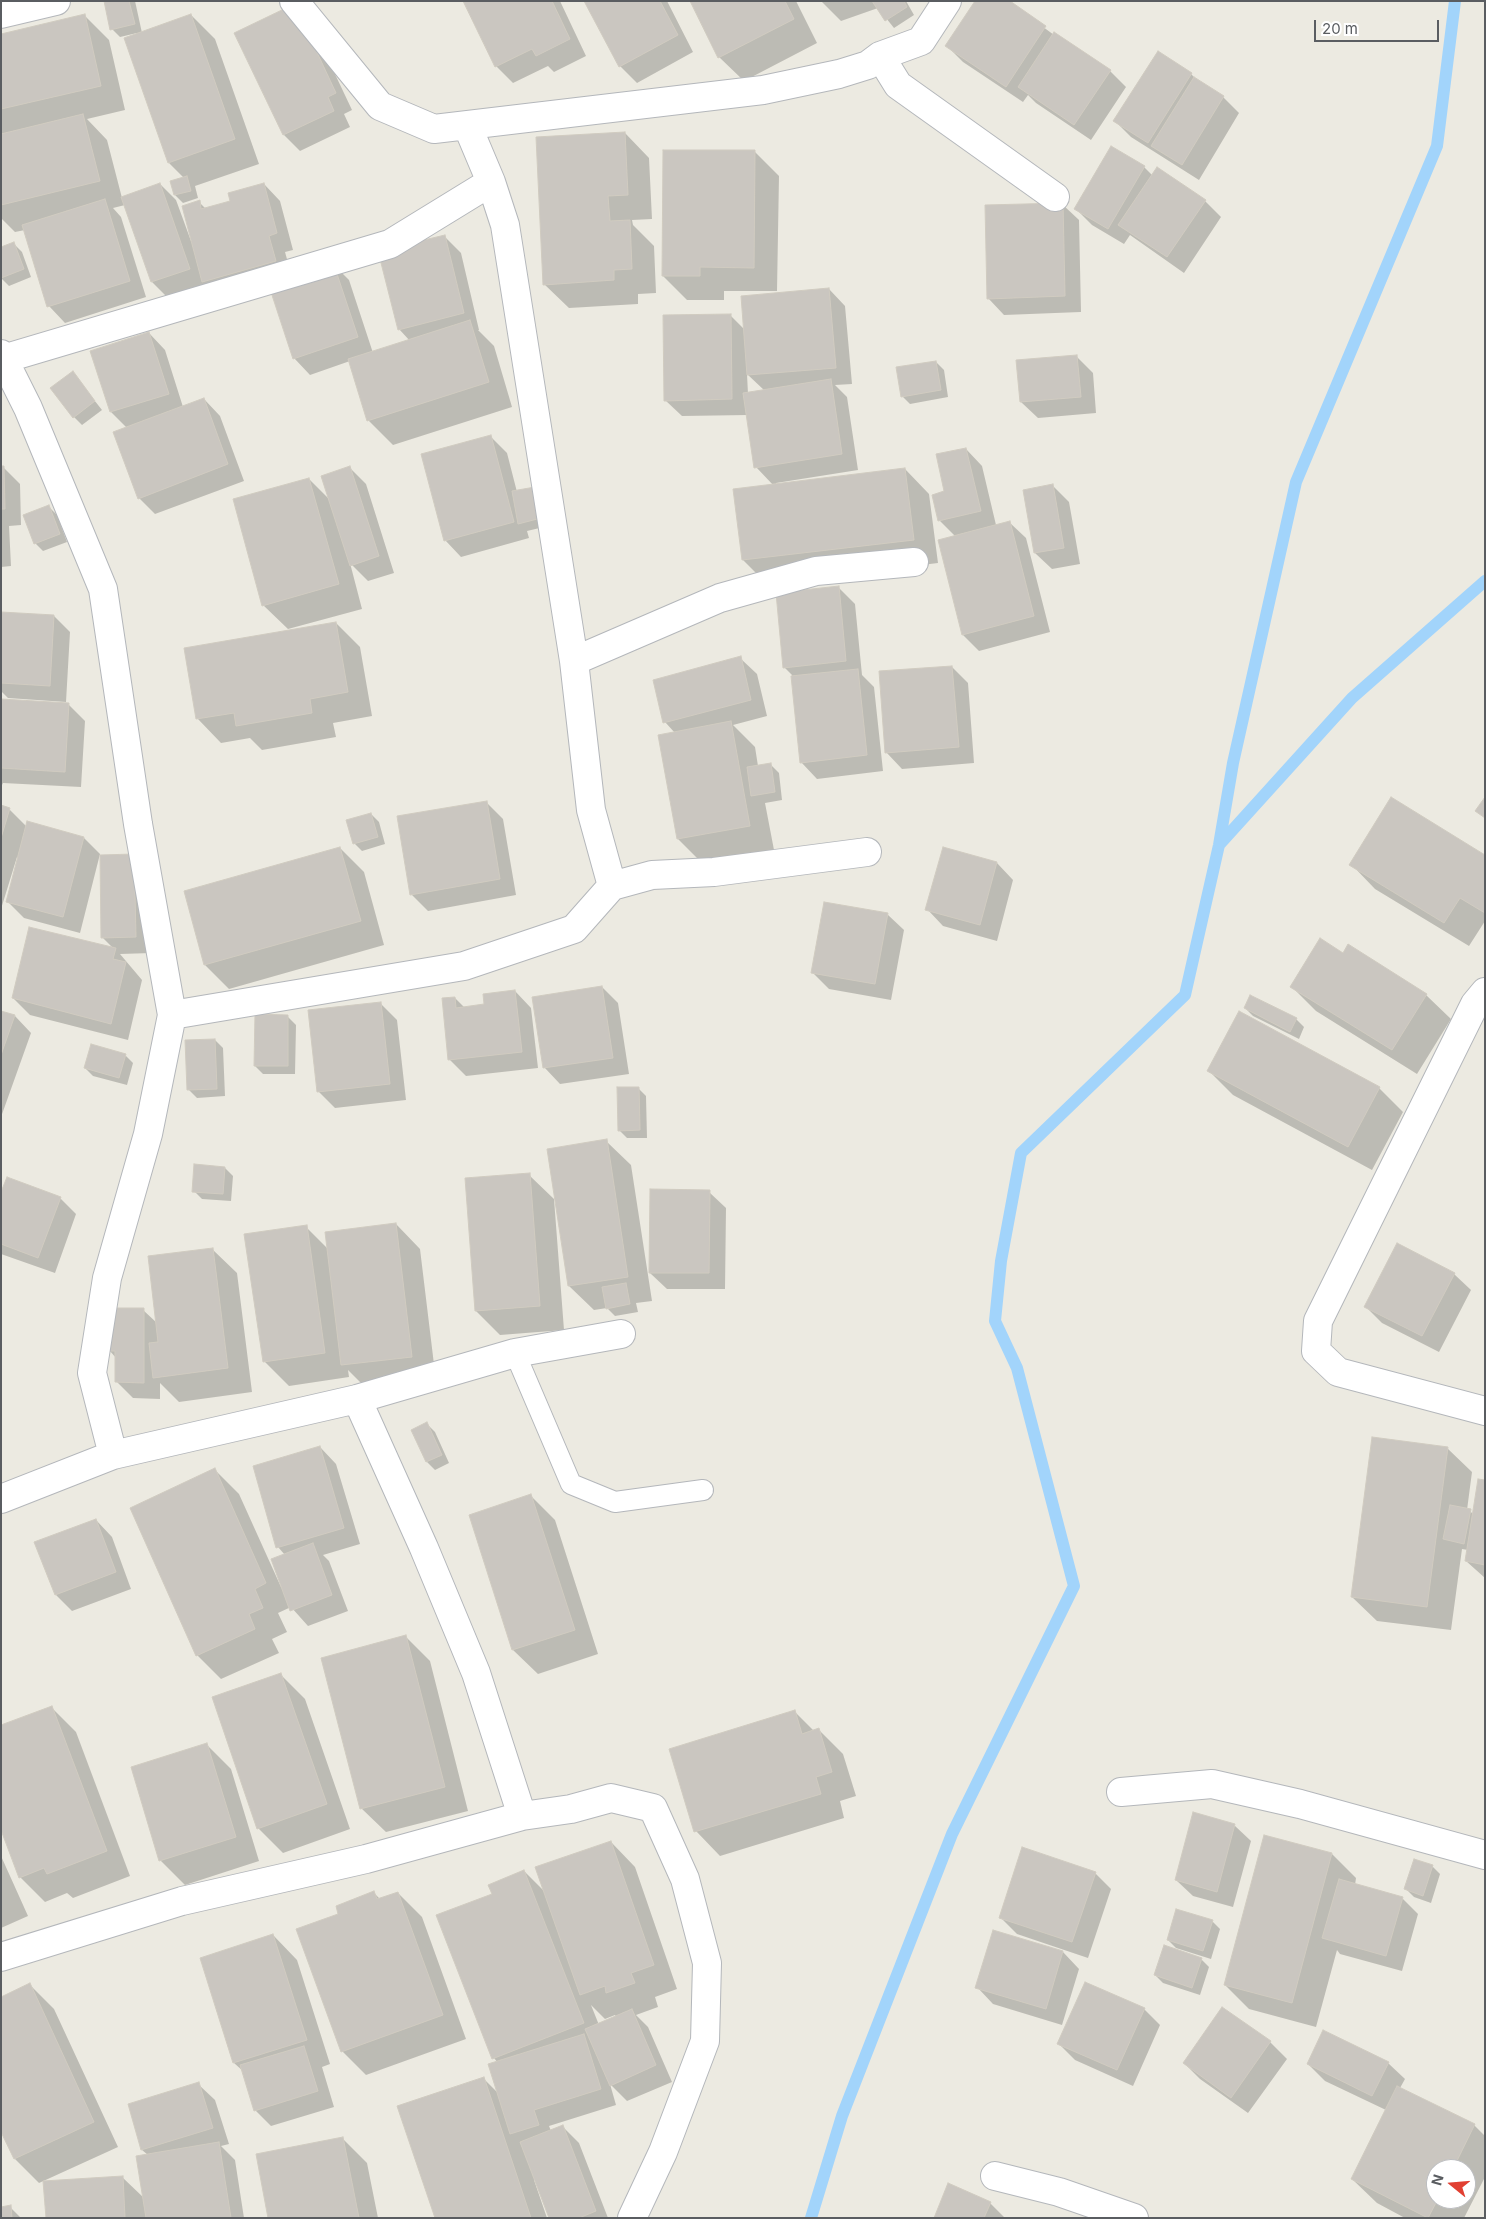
<!DOCTYPE html>
<html>
<head>
<meta charset="utf-8">
<style>
	body { margin:0 }
	#map { position:relative; width:1486px; height:2219px; overflow:hidden; background:#eceae1; font-family:Inter,sans-serif }
	canvas { display:block }
	.frame { position:absolute; inset:0; border:2px solid #5a5d61; pointer-events:none }
	.north { position:absolute; left:1426px; top:2159px; width:50px; height:50px; box-sizing:border-box; background:#fff; border:1px solid #bdbec0; border-radius:50%; rotate:287deg; font-size:14px; font-weight:700; line-height:20px; text-align:center; color:#5a5d61 }
	.north::after { content:''; display:block; margin:auto; width:18px; height:22px; background:#e14032; clip-path:polygon(50% 0,100% 100%,50% 72%,0 100%) }
	.scale { position:absolute; left:1314px; top:20px; width:125px; height:22px; box-sizing:border-box; border:2px solid #5a5d61; border-top:0; padding-left:6px; font-size:15px; line-height:18px; white-space:nowrap; color:#5a5d61; -webkit-text-stroke:4px #fff; paint-order:stroke }
</style>
</head>
<body>
<div id="map">
<canvas width="1486" height="2219"></canvas>
<div class="frame"></div>
<div class="north">N</div>
<div class="scale">20 m</div>
</div>
<script>
const ctx = document.querySelector('canvas').getContext('2d');
ctx.lineJoin = 'round';
function paint(path, color) {
  ctx.fillStyle = color;
  ctx.fill(path, 'evenodd');
}
function poly(rows) {
  const path = new Path2D();
  for (const r of rows) {
    path.moveTo(r[0], r[1]);
    for (let i = 2; i < r.length; i += 2) path.lineTo(r[i], r[i + 1]);
  }
  return path;
}
function trace(path, color, width, dash) {
  ctx.strokeStyle = color;
  ctx.lineWidth = width;
  ctx.lineCap = dash ? 'butt' : 'round';
  ctx.setLineDash(dash || []);
  ctx.stroke(path);
}
paint(poly([
	[105,1,135,1,142,33,191,15,215,39,259,164,195,186,198,198,183,203,175,195,184,178,169,163,137,33,120,37,112,29],
	[465,1,560,1,586,56,554,72,548,66,513,83,496,66],
	[586,1,667,1,693,52,637,83,620,66],
	[691,1,796,1,817,43,744,81,719,57],
	[821,1,906,1,914,15,894,28,878,8,841,21],
	[1008,1,1054,35,1110,71,1126,87,1091,140,1036,103,1028,95,1023,102,963,62,947,46],
	[285,10,317,36,352,110,344,114,350,127,300,151,284,135],
	[85,16,109,40,125,110,87,119,107,140,122,198,160,184,176,200,191,241,193,241,199,202,206,209,232,202,264,184,280,201,293,250,285,252,292,277,333,264,349,280,373,353,410,341,399,329,444,236,461,253,479,330,478,330,494,346,512,407,393,445,369,421,350,361,310,375,294,358,269,284,168,298,152,282,125,205,113,208,121,217,146,297,65,323,49,306,25,230,15,232,1,218,1,35],
	[1191,74,1199,82,1223,97,1239,113,1199,180,1131,137,1115,121],
	[625,133,649,158,652,219,632,220,633,225,654,246,656,293,638,294,638,304,569,308,544,284],
	[754,151,779,176,777,291,724,291,724,300,687,300,663,276],
	[1144,167,1152,175,1205,201,1221,217,1184,273,1130,235,1124,244,1092,225,1076,209],
	[1062,204,1079,220,1081,312,1004,315,988,298],
	[14,244,22,252,31,277,9,286,1,278,1,248],
	[829,289,845,306,852,384,835,385,847,397,858,470,776,483,776,485,905,469,929,494,938,563,767,584,743,560,774,486,756,467,748,415,682,416,665,400,730,315,744,329],
	[747,374,765,391,748,394],
	[149,333,165,350,183,407,204,399,220,416,244,481,155,514,139,498,127,428,111,412],
	[1076,356,1093,373,1096,413,1038,418,1021,402],
	[936,362,944,370,948,397,910,404,902,396],
	[72,372,102,410,82,425,74,417],
	[491,437,507,453,517,492,548,526,527,531,529,538,461,557,445,540],
	[966,449,982,466,996,525,1009,522,1026,538,1050,632,979,651,963,635,955,536,939,520,946,492],
	[3,467,20,484,21,525,9,526,11,566,1,567,1,468],
	[350,468,366,484,394,573,368,581,350,563,362,609,288,629,263,605,309,479,331,501],
	[1053,486,1069,502,1080,564,1052,569,1035,553],
	[49,507,57,515,67,542,43,551,35,543],
	[839,588,855,604,862,675,874,687,883,771,817,779,801,762,792,675,784,667],
	[1,613,54,616,70,632,66,702,8,698,1,691],
	[336,623,360,647,372,716,333,723,336,737,262,750,250,738,221,743,197,718],
	[740,658,757,674,767,716,733,725,755,747,758,766,771,765,779,773,782,800,765,803,774,850,702,863,678,839,675,733,665,722],
	[952,667,968,683,974,763,902,769,886,752],
	[1,700,68,704,85,721,81,787,3,783,1,787],
	[486,802,503,819,516,895,428,911,412,895,399,818],
	[1,807,9,809,27,827,84,838,100,854,80,933,24,918,7,901,19,857,17,857,1,909],
	[371,814,379,822,385,844,362,851,354,843],
	[340,848,364,872,384,945,229,989,205,965],
	[944,848,997,863,1013,880,997,941,943,926,927,909],
	[134,855,152,953,120,954,142,980,128,1040,30,1015,13,998,114,949,103,938],
	[1485,856,1485,921,1469,946,1375,889,1351,864],
	[887,914,904,930,891,1000,829,989,813,973],
	[1349,946,1426,995,1451,1019,1417,1074,1316,1011,1291,986,1344,955],
	[602,987,618,1003,629,1074,560,1084,544,1067],
	[515,991,531,1008,538,1068,466,1076,449,1059,455,998,465,1008,486,1005],
	[381,1004,397,1020,406,1100,335,1108,318,1091],
	[1245,1008,1296,1019,1304,1027,1299,1039,1253,1016],
	[1,1012,15,1016,31,1033,1,1117],
	[288,1017,296,1025,295,1074,263,1074,255,1066],
	[215,1040,223,1048,225,1096,197,1098,189,1090],
	[125,1055,133,1063,127,1085,93,1076,85,1068],
	[1209,1071,1379,1088,1403,1112,1372,1170,1233,1095],
	[638,1088,646,1096,647,1138,627,1138,619,1130],
	[606,1141,631,1165,652,1301,636,1303,638,1312,615,1316,607,1308,594,1310,569,1286,548,1150],
	[225,1168,233,1176,231,1201,202,1199,194,1191],
	[529,1175,554,1199,564,1330,500,1335,476,1311],
	[709,1192,726,1208,725,1289,667,1289,650,1273],
	[1,1196,60,1198,76,1214,55,1273,1,1254],
	[396,1224,420,1249,436,1381,367,1389,348,1370,349,1377,289,1386,265,1362,306,1227,328,1249],
	[212,1249,237,1273,252,1392,179,1402,160,1383,160,1399,133,1398,117,1382,116,1358,110,1351,143,1310,157,1323],
	[1454,1274,1471,1290,1439,1352,1382,1323,1366,1307],
	[427,1424,435,1432,449,1463,435,1470,427,1462],
	[320,1447,336,1464,360,1544,323,1555,329,1561,348,1611,308,1626,291,1607,278,1613,287,1632,272,1639,279,1653,221,1679,197,1655,215,1470,239,1494,281,1587,283,1587,285,1555,278,1547],
	[1447,1448,1472,1472,1467,1510,1474,1514,1485,1481,1485,1578,1466,1561,1468,1550,1462,1549,1451,1630,1377,1621,1352,1597],
	[531,1496,555,1520,598,1654,538,1674,513,1650,470,1516],
	[96,1520,112,1537,131,1589,72,1611,56,1595],
	[406,1637,430,1661,468,1811,386,1832,361,1808],
	[281,1675,305,1699,350,1829,283,1853,259,1829,214,1698],
	[51,1707,76,1732,130,1876,73,1898,67,1893,45,1902,20,1877],
	[795,1712,814,1731,819,1730,843,1754,856,1796,840,1801,844,1818,720,1856,696,1831],
	[207,1745,231,1769,259,1861,185,1885,160,1860],
	[1234,1825,1251,1841,1233,1907,1193,1896,1176,1880],
	[1265,1836,1332,1854,1356,1878,1355,1885,1402,1898,1418,1914,1402,1971,1340,1954,1337,1950,1316,2027,1249,2009,1225,1985],
	[611,1842,635,1867,677,1989,655,1997,658,2007,636,2015,648,2027,672,2082,627,2101,610,2084,616,2105,549,2126,551,2131,563,2127,579,2143,608,2218,551,2218,536,2179,534,2180,547,2218,437,2218,483,2078,498,2093,498,2063,494,2058,438,1916,494,1894,524,1871,545,1892],
	[591,2005,605,2019,615,2015,616,2017,599,2025],
	[1,1856,28,1916,1,1928],
	[1432,1866,1440,1874,1431,1903,1414,1897,1406,1889],
	[1095,1873,1111,1889,1088,1958,1017,1934,1001,1918],
	[374,1893,380,1899,398,1893,422,1917,466,2039,366,2075,342,2051,340,1914],
	[1212,1921,1220,1929,1211,1959,1176,1948,1168,1940],
	[994,1931,1063,1952,1079,1969,1062,2025,993,2004,977,1987],
	[273,1935,297,1960,330,2064,322,2067,334,2107,271,2126,255,2110,243,2071,234,2063,202,1958],
	[1201,1959,1209,1967,1200,1995,1163,1983,1155,1975],
	[30,1985,54,2009,118,2147,39,2183,15,2159,1,2129],
	[1144,2009,1160,2025,1133,2086,1075,2060,1059,2044],
	[1222,2009,1270,2042,1287,2059,1248,2113,1200,2079,1184,2063],
	[1388,2063,1405,2079,1400,2088,1474,2125,1485,2136,1485,2177,1464,2218,1405,2218,1377,2203,1352,2179,1386,2110,1325,2081,1308,2064],
	[1436,2169,1466,2169,1466,2199,1436,2199],
	[198,2084,215,2100,229,2144,221,2146,235,2160,244,2218,47,2218,122,2177,144,2198,148,2155,142,2150,129,2105],
	[343,2139,367,2163,378,2218,269,2218],
	[990,2203,1005,2218,935,2218],
	[10,2207,21,2218,1,2218]
]), '#0003');
trace(poly([
	[1219,845,1352,698,1485,581],
	[811,2218,842,2116,952,1834,1074,1586,1017,1368,995,1321,1001,1261,1021,1153,1185,995,1219,845,1233,763,1296,482,1437,146,1455,1]
]), '#a2d4fb', 12);
const building = poly([
	[104,1,129,1,135,24,110,30,104,1],
	[463,1,552,1,570,39,536,56,532,49,495,67,463,1],
	[584,1,660,1,678,35,619,67,584,1],
	[690,1,785,1,794,19,718,58,690,1],
	[872,1,904,1,907,7,885,21,872,1],
	[975,1,1010,1,1046,26,1006,87,945,46,975,1],
	[286,8,292,21,301,18,336,93,328,97,334,111,283,135,234,33,286,8],
	[85,14,101,86,1,109,1,34,85,14],
	[191,14,235,139,168,163,124,38,191,14],
	[1054,32,1111,70,1074,125,1018,87,1054,32],
	[1158,51,1192,73,1148,143,1113,121,1158,51],
	[1194,77,1224,96,1182,165,1151,146,1194,77],
	[83,114,100,181,1,205,1,134,83,114],
	[625,132,628,195,608,196,610,221,630,220,632,269,614,270,614,280,543,285,536,137,625,132],
	[1111,146,1145,166,1108,229,1074,209,1111,146],
	[663,150,755,150,754,268,700,267,700,276,662,276,663,150],
	[1157,167,1206,200,1167,257,1118,225,1157,167],
	[187,176,191,191,174,195,170,181,187,176],
	[160,183,190,269,151,282,121,197,160,183],
	[264,183,277,233,269,236,276,261,202,282,182,206,200,200,201,209,230,201,228,193,264,183],
	[105,199,130,281,47,307,22,225,105,199],
	[1063,203,1065,296,987,299,985,205,1063,203],
	[445,235,464,313,398,330,378,251,445,235],
	[14,242,24,269,1,278,1,247,14,242],
	[333,262,358,337,293,359,268,283,333,262],
	[829,288,836,368,747,375,741,296,829,288],
	[731,314,732,399,664,401,663,315,731,314],
	[470,320,489,382,367,421,348,359,470,320],
	[149,332,169,394,110,412,90,351,149,332],
	[1077,355,1081,397,1020,402,1016,360,1077,355],
	[936,361,941,390,901,397,896,367,936,361],
	[73,371,95,401,73,418,50,388,73,371],
	[831,379,842,454,754,468,743,393,831,379],
	[204,398,228,464,138,499,113,432,204,398],
	[491,435,514,522,444,541,421,454,491,435],
	[966,448,981,511,938,521,932,495,944,491,936,454,966,448],
	[1,466,4,466,5,509,1,509,1,466],
	[350,466,379,556,350,566,321,476,350,466],
	[905,468,914,540,742,560,733,489,905,468],
	[309,478,339,584,262,606,233,499,309,478],
	[1053,484,1064,548,1034,553,1023,490,1053,484],
	[535,487,541,518,518,524,512,491,535,487],
	[49,505,60,534,34,544,23,515,49,505],
	[1010,521,1034,616,962,635,938,540,1010,521],
	[839,586,846,661,783,668,776,593,839,586],
	[1,612,54,615,50,686,1,683,1,612],
	[336,622,348,692,310,699,312,713,236,726,234,713,196,719,184,648,336,622],
	[741,656,751,700,663,723,653,680,741,656],
	[952,666,959,747,885,753,879,671,952,666],
	[858,669,867,755,800,763,791,676,858,669],
	[1,699,69,703,65,772,1,768,1,699],
	[731,721,750,826,677,839,658,735,731,721],
	[771,763,775,792,751,796,747,767,771,763],
	[1391,797,1485,855,1485,913,1460,898,1444,923,1349,865,1391,797],
	[1485,797,1485,818,1475,811,1485,797],
	[487,801,500,879,410,895,397,816,487,801],
	[1,805,10,808,1,838,1,805],
	[371,813,378,837,353,844,346,820,371,813],
	[27,821,84,837,63,917,6,902,27,821],
	[340,847,361,921,204,965,184,891,340,847],
	[943,847,997,862,980,925,925,910,943,847],
	[134,854,136,937,101,938,100,855,134,854],
	[824,902,888,913,875,984,811,973,824,902],
	[29,927,116,948,113,959,126,962,111,1024,12,998,29,927],
	[1320,938,1343,953,1348,944,1427,994,1392,1050,1290,987,1320,938],
	[602,986,613,1058,543,1068,532,997,602,986],
	[515,990,522,1052,448,1060,442,998,455,997,456,1008,484,1004,483,994,515,990],
	[1250,995,1297,1018,1290,1032,1244,1008,1250,995],
	[381,1002,390,1084,317,1092,308,1010,381,1002],
	[1,1011,15,1015,1,1055,1,1011],
	[1239,1011,1380,1087,1348,1147,1207,1071,1239,1011],
	[255,1014,288,1015,288,1066,254,1066,255,1014],
	[215,1039,217,1089,187,1090,185,1040,215,1039],
	[91,1044,126,1054,119,1078,84,1068,91,1044],
	[617,1087,639,1087,640,1130,618,1131,617,1087],
	[607,1139,628,1277,568,1286,547,1149,607,1139],
	[194,1164,225,1167,223,1194,192,1192,194,1164],
	[530,1173,540,1306,475,1311,465,1178,530,1173],
	[7,1177,61,1197,38,1258,1,1244,1,1192,7,1177],
	[650,1189,710,1190,709,1273,649,1273,650,1189],
	[396,1223,412,1357,341,1365,325,1232,396,1223],
	[307,1225,325,1353,263,1362,244,1234,307,1225],
	[1397,1243,1455,1273,1422,1336,1364,1307,1397,1243],
	[213,1248,228,1368,153,1378,149,1343,158,1342,148,1256,213,1248],
	[626,1283,630,1304,606,1309,602,1287,626,1283],
	[108,1308,144,1308,144,1383,115,1382,115,1351,108,1351,108,1308],
	[427,1422,442,1455,426,1462,411,1430,427,1422],
	[1372,1437,1448,1447,1427,1607,1351,1597,1372,1437],
	[320,1446,344,1528,276,1548,253,1466,320,1446],
	[215,1468,266,1583,255,1589,263,1608,249,1614,255,1629,196,1656,130,1508,215,1468],
	[1478,1479,1485,1480,1485,1565,1465,1561,1478,1479],
	[531,1494,575,1630,512,1650,469,1515,531,1494],
	[1450,1505,1471,1509,1464,1544,1443,1539,1450,1505],
	[96,1519,116,1572,55,1595,34,1542,96,1519],
	[313,1543,332,1595,290,1611,271,1559,313,1543],
	[406,1635,445,1787,360,1809,321,1658,406,1635],
	[281,1673,327,1804,257,1829,212,1697,281,1673],
	[52,1706,107,1851,47,1874,44,1868,19,1878,1,1830,1,1725,52,1706],
	[795,1710,802,1734,819,1728,832,1772,816,1777,821,1794,694,1832,669,1749,795,1710],
	[207,1743,236,1837,159,1861,131,1767,207,1743],
	[1193,1812,1235,1824,1217,1892,1175,1880,1193,1812],
	[1264,1835,1332,1853,1292,2003,1224,1985,1264,1835],
	[611,1841,654,1965,631,1973,635,1983,606,1993,605,1986,580,1995,535,1867,611,1841],
	[1022,1847,1096,1872,1072,1942,999,1918,1022,1847],
	[1414,1859,1433,1865,1423,1896,1404,1889,1414,1859],
	[524,1870,584,2023,492,2059,436,1915,492,1894,488,1885,524,1870],
	[1339,1879,1403,1897,1386,1956,1322,1938,1339,1879],
	[374,1891,377,1899,398,1892,443,2015,341,2052,296,1929,338,1914,336,1906,374,1891],
	[1176,1909,1213,1920,1203,1951,1167,1940,1176,1909],
	[993,1930,1063,1951,1046,2009,975,1988,993,1930],
	[273,1934,307,2040,233,2063,200,1958,273,1934],
	[1164,1945,1202,1958,1192,1988,1154,1975,1164,1945],
	[1085,1982,1145,2008,1117,2070,1057,2044,1085,1982],
	[30,1983,94,2122,14,2159,1,2132,1,1997,30,1983],
	[1222,2007,1271,2041,1231,2098,1183,2063,1222,2007],
	[632,2009,656,2065,610,2086,585,2029,632,2009],
	[1323,2030,1389,2062,1372,2096,1307,2064,1323,2030],
	[584,2034,601,2089,534,2110,539,2125,510,2134,488,2064,584,2034],
	[304,2046,318,2091,254,2111,240,2065,304,2046],
	[484,2077,531,2218,435,2218,397,2106,484,2077],
	[199,2082,213,2128,141,2150,128,2104,199,2082],
	[1397,2086,1475,2124,1453,2169,1436,2169,1438,2199,1428,2218,1351,2179,1397,2086],
	[563,2125,596,2211,579,2218,549,2218,520,2142,563,2125],
	[343,2137,359,2218,268,2218,256,2154,343,2137],
	[219,2142,231,2218,146,2218,136,2156,219,2142],
	[123,2176,125,2218,46,2218,43,2181,123,2176],
	[948,2183,991,2202,984,2218,934,2218,948,2183],
	[11,2205,12,2218,1,2218,1,2207,11,2205]
]);
paint(building, '#cac6c0');
trace(building, '#d0cbc0', 1);
const service = poly([
	[515,1353,571,1484,615,1502,703,1490]
]);
const minor = poly([
	[294,1,380,106,434,129,763,90,839,74,868,65,880,56,921,41,947,1],
	[1,14,56,1],
	[880,56,898,85,1055,197],
	[467,125,491,182,505,225,574,661,591,810,612,886,652,875,714,872,867,852],
	[1,354,28,408,103,589,138,824,172,1015,148,1134,107,1278,92,1373,113,1455],
	[3,359,390,244,491,182],
	[574,661,720,598,816,571,914,562],
	[1485,992,1475,1004,1318,1321,1316,1351,1338,1372,1485,1411],
	[172,1015,464,966,574,929,612,886],
	[357,1399,424,1548,476,1673,522,1816],
	[1,1499,113,1455,357,1399,515,1353,621,1334],
	[1121,1792,1212,1784,1300,1804,1485,1855],
	[1,1957,182,1901,366,1859,522,1816,571,1809,611,1798,653,1808,685,1879,707,1963,705,2041,663,2152,632,2218],
	[995,2176,1059,2192,1134,2218]
]);
trace(service, '#b4b7bb', 22);
trace(minor, '#b4b7bb', 30);
trace(service, '#fff', 20);
trace(minor, '#fff', 28);
</script>
</body>
</html>
